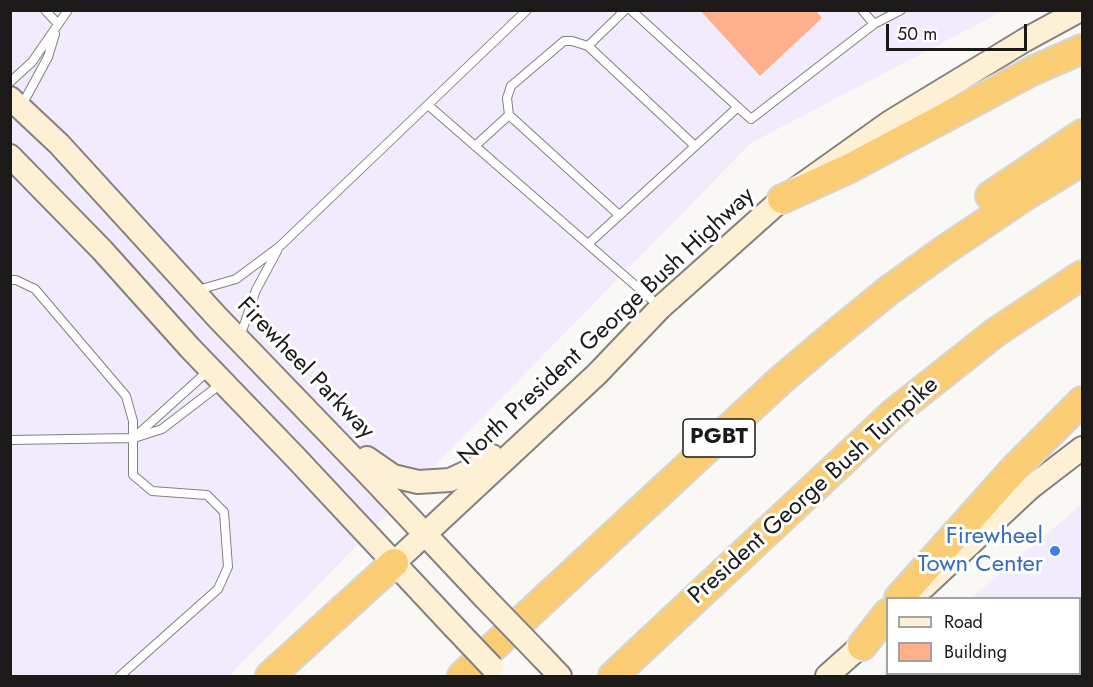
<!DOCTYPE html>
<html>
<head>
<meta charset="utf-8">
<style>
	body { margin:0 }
	#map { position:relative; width:1093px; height:687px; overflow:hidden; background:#faf8f4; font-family:Jost,sans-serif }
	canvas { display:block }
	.frame { position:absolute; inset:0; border:12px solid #1b1a19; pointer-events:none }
	.legend { position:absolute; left:886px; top:597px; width:195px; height:78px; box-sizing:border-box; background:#fff; border:2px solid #a4a3a3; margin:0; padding:8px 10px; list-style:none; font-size:18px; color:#1b1a19 }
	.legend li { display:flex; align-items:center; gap:12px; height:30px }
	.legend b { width:30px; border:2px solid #a4a3a3 }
	.scale { position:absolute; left:886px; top:24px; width:141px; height:27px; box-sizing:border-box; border:3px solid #1b1a19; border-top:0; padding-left:8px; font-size:18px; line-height:21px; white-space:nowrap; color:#1b1a19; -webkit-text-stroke:4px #fff; paint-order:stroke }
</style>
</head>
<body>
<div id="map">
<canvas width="1093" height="687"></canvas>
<div class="frame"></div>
<ul class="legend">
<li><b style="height:8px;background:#fef0d5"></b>Road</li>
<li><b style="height:16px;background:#fdb08b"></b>Building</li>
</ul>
<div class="scale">50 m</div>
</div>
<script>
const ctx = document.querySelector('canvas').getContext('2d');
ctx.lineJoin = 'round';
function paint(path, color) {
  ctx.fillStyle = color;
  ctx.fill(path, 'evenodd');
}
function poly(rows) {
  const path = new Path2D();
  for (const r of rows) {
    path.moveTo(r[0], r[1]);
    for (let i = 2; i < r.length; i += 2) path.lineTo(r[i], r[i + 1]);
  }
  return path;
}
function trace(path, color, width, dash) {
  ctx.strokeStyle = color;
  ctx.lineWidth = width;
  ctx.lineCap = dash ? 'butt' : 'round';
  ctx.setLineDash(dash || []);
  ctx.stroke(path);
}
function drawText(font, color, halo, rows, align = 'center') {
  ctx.font = font + ' Jost,sans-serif';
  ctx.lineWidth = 6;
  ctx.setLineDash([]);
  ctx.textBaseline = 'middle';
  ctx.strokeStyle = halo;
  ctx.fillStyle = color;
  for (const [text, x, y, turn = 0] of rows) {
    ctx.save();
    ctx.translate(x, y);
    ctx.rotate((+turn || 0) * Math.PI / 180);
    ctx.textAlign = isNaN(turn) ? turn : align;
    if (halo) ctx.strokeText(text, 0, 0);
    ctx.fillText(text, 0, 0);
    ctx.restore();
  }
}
paint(poly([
	[10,11,1003,11,751,143,229,676,11,676],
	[1082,504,1082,676,878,676,887,669,888,674,1080,674,1080,598,971,598]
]), '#f1ebfd');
paint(poly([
	[700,10,815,10,822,18,760,76]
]), '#fdb08b');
const service = poly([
	[45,10,58,24],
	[631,10,751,119,874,24,901,10],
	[862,10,874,24],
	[588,46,625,10],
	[10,82,32,62,68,10],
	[22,105,48,57,55,34],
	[428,105,659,306],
	[475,146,509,115],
	[619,215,509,115,507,98,511,86,564,41,572,41,588,46,695,146],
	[588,244,738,107],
	[10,280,16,280,35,289,126,396,133,421,133,475,152,491,207,495,224,512,228,567,218,589,120,676],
	[198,290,236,279,279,247,527,10],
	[240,337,256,290,277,251],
	[137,435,208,371],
	[10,440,134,438,162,429,222,383]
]);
const secondary = poly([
	[10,98,59,144,218,318,375,481,484,597],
	[10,156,102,250,190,348,296,458,454,627],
	[367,458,393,476,418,482,450,480,480,466,492,456],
	[394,563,597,374,661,307,782,199,890,122,1025,40,1080,10],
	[924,587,1030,488,1082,448],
	[541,656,560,676],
	[827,676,873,635]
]);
const motorway = poly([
	[990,196,1082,134],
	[782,199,850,168,1032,71,1082,49],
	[899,598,1016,467,1082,401],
	[862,646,888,613],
	[270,676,394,563],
	[462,676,782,379,834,335,888,291,943,251,1028,194,1082,161],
	[613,676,895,412,996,332,1082,275]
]);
trace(service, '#83817e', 10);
trace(secondary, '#83817e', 26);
trace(motorway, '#d6d6d6', 32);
trace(service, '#fff', 8);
trace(secondary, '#fef0d5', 22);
trace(motorway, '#facc73', 28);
const secondaryBridge = poly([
	[484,597,541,656],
	[454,627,492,667]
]);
trace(secondaryBridge, '#83817e', 26, []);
trace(secondaryBridge, '#fef0d5', 22);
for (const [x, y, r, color] of [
	[1055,551,6,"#3f7fe0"]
]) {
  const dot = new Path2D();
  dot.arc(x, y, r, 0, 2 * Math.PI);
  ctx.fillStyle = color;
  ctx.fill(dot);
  trace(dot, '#fff', 2);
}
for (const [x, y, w] of [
	[719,438,72]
]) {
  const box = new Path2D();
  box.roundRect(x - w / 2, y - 19, w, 38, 4.5);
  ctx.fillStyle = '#fff';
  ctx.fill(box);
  trace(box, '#1b1a19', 1.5);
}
drawText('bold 22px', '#1b1a19', null, [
	["PGBT",719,438]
]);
drawText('24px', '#1b1a19', '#fff', [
	["North President George Bush Highway",607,327,-43],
	["Firewheel Parkway",305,369,46],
	["President George Bush Turnpike",814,491,-42]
]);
drawText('24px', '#366cbe', '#fff', [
	["Firewheel",1043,537],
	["Town Center",1043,565]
], 'right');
</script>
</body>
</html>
